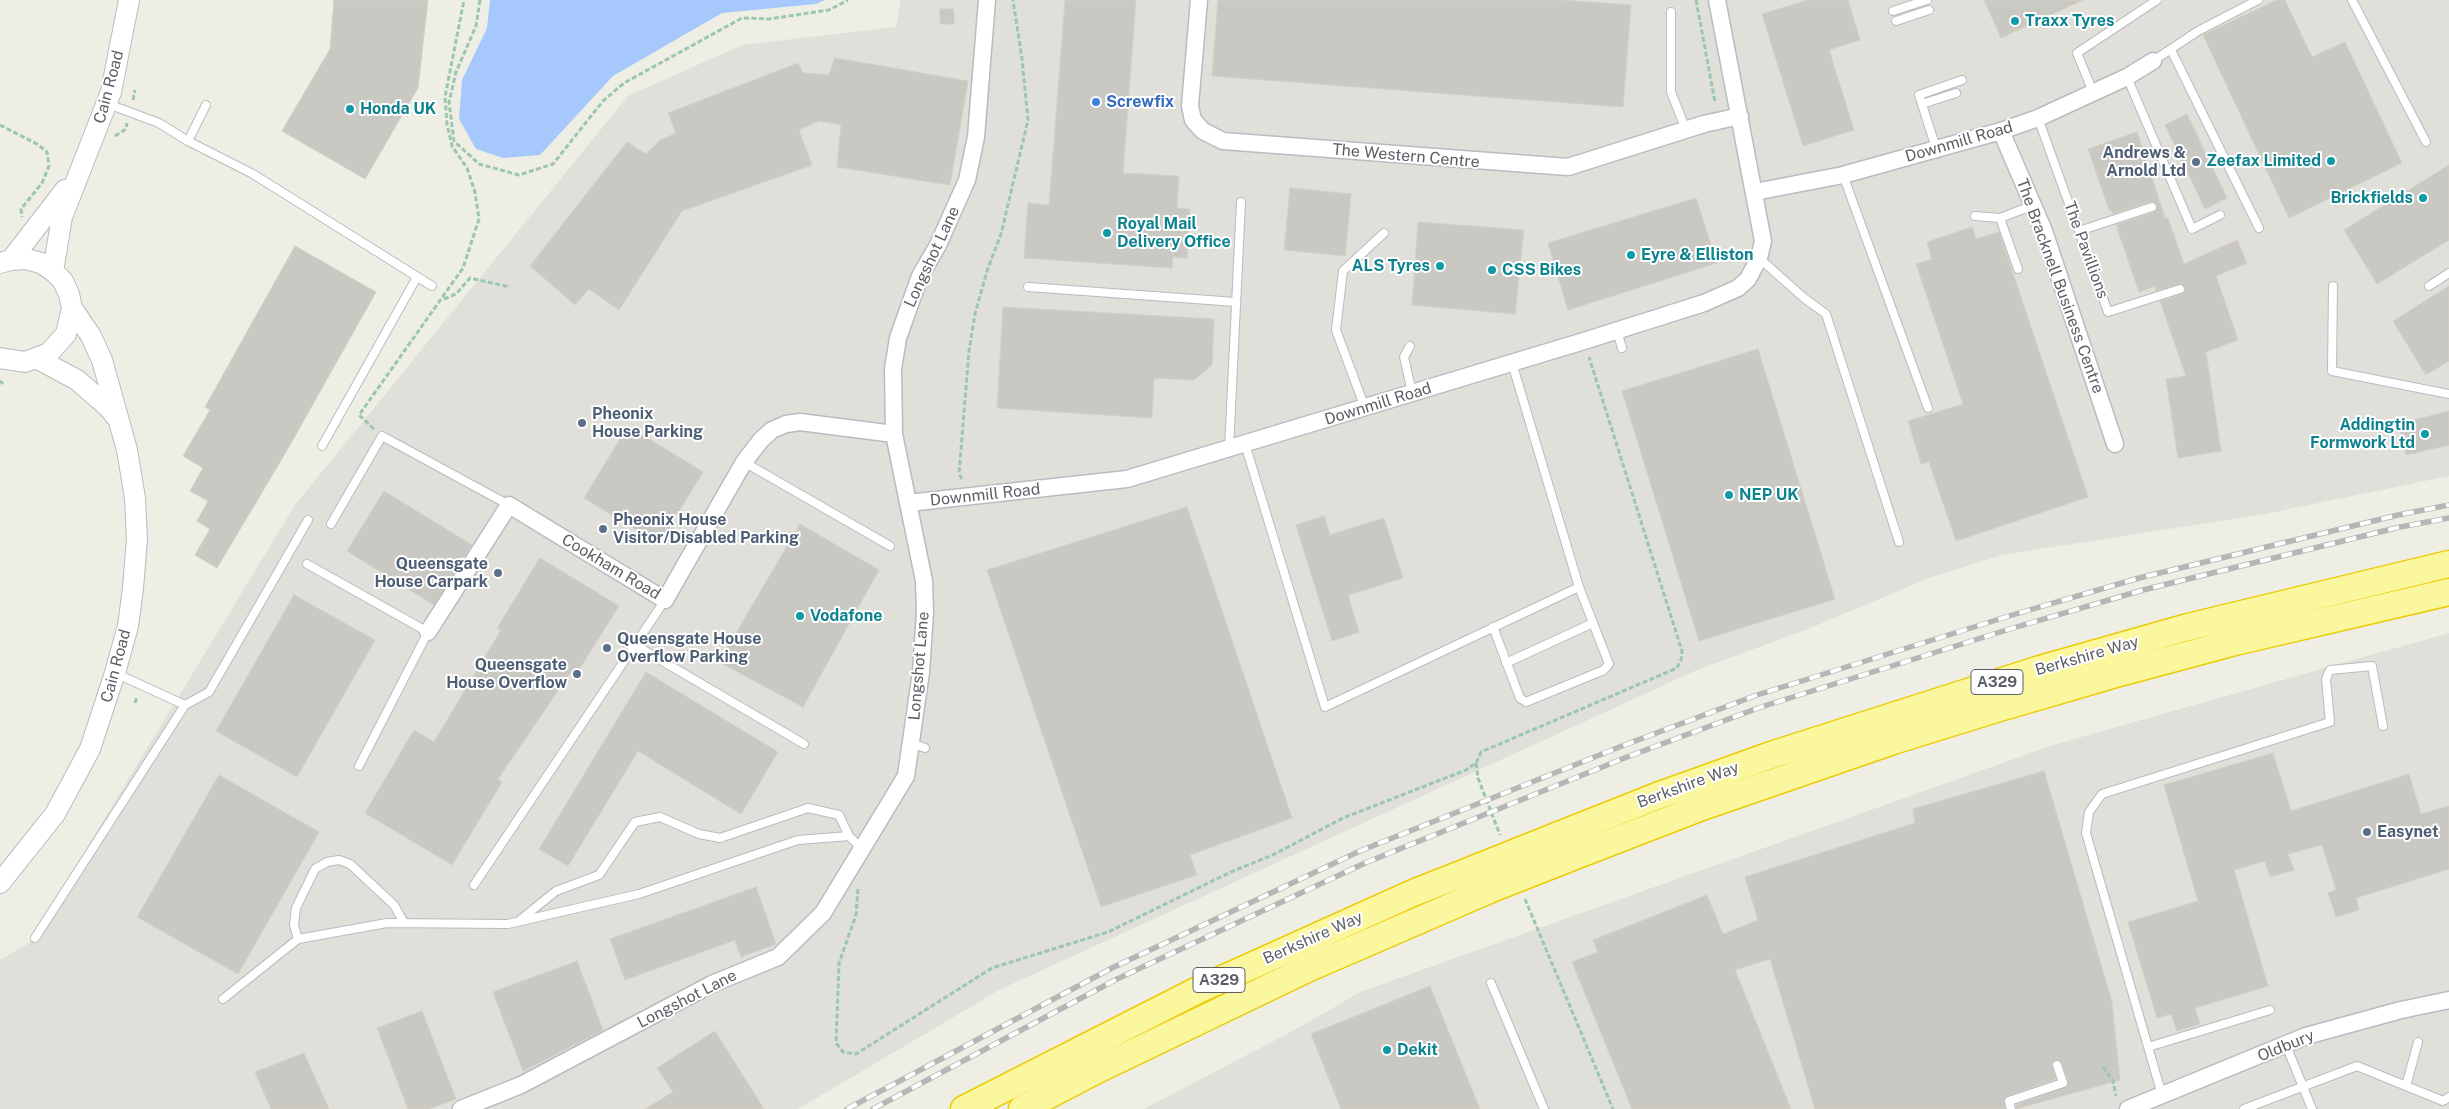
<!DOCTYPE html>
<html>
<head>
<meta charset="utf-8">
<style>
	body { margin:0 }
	canvas { display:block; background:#eeeee5 }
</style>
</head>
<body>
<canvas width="2449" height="1109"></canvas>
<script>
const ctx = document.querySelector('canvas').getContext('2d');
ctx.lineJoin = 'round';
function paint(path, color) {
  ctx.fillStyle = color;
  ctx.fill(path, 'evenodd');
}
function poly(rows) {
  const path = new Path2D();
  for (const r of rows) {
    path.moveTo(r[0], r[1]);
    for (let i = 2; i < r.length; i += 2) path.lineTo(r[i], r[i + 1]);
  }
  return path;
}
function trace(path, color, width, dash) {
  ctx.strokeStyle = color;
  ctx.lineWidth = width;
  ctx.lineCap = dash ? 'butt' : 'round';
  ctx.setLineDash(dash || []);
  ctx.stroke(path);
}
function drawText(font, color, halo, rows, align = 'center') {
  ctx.font = font + ' "Public Sans",sans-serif';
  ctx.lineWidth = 4;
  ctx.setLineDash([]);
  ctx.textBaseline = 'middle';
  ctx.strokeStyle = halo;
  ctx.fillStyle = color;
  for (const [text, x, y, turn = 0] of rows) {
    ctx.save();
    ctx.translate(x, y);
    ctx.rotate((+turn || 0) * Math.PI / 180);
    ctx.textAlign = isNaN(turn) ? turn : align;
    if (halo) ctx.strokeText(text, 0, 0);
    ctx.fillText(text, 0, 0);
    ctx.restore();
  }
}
paint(poly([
	[901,0,2449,0,2449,476,2265,514,2002,555,1929,578,1808,629,1697,670,1001,989,798,1109,0,1109,0,960,29,943,295,505,628,96,742,45,896,27],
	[2449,633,2449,1109,1144,1109,1304,1025,1360,992,2053,745]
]), '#e0dfd9');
paint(poly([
	[490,0,825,0,816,4,722,13,613,76,540,155,503,158,476,149,459,119,462,80,487,28]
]), '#a7c8fd');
const building = poly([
	[334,0,428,0,418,88,365,179,282,131,330,49,334,0],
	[1065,0,1136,0,1123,173,1179,176,1177,208,1190,209,1187,258,1173,257,1172,268,1024,258,1028,203,1049,205,1065,0],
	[1218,0,1562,0,1631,5,1623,107,1212,76,1218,0],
	[1808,0,1848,0,1860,40,1829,50,1854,130,1803,146,1762,14,1808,0],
	[1984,0,2083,0,2001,38,1984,0],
	[2276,0,2285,0,2312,57,2345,42,2402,163,2289,218,2203,35,2276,0],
	[940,9,954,9,954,24,940,24,940,9],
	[835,58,968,81,950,185,837,167,841,125,819,121,799,130,812,165,682,211,619,310,589,289,575,305,530,266,627,142,646,154,659,141,676,133,668,113,798,63,803,73,829,75,835,58],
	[2187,114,2227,198,2205,209,2165,125,2187,114],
	[2137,132,2165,218,2168,218,2184,264,2237,240,2247,263,2216,276,2238,340,2206,352,2221,451,2178,458,2166,379,2186,376,2160,301,2182,294,2185,288,2179,284,2156,291,2155,286,2139,292,2116,225,2154,212,2157,205,2150,202,2113,214,2111,210,2109,210,2088,149,2137,132],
	[2449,165,2449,240,2377,284,2344,230,2449,165],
	[1290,188,1351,194,1345,256,1284,250,1290,188],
	[1696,198,1717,263,1568,310,1548,243,1696,198],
	[1418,222,1524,230,1515,314,1412,305,1418,222],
	[1972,227,1976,239,1999,232,2088,497,1956,541,1929,462,1921,464,1908,421,1963,404,1916,264,1932,259,1927,242,1972,227],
	[295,246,376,292,286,452,217,568,195,555,210,529,197,521,208,501,190,491,203,468,183,456,210,410,205,407,295,246],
	[2449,286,2449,361,2426,375,2393,321,2449,286],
	[1003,307,1214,319,1212,365,1194,380,1154,378,1152,418,997,408,1003,307],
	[1758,349,1835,599,1699,641,1622,391,1758,349],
	[2449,411,2449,445,2406,455,2398,424,2449,411],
	[628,426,703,472,659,544,584,498,628,426],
	[384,491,472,545,434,605,347,551,384,491],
	[1187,507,1292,818,1190,855,1197,875,1101,907,987,570,1187,507],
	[1324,516,1330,535,1384,518,1403,578,1348,595,1359,632,1332,641,1296,525,1324,516],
	[800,524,879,570,803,707,719,662,800,524],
	[540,558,619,606,575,676,570,673,498,779,502,782,452,865,365,813,414,730,434,742,501,630,497,628,540,558],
	[294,595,375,640,297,777,216,731,294,595],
	[646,672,778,752,741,814,638,751,568,866,539,849,646,672],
	[2273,753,2291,811,2409,774,2421,814,2449,806,2449,869,2356,898,2359,910,2336,917,2328,893,2336,890,2322,845,2288,854,2294,870,2270,877,2265,861,2234,870,2268,986,2195,1008,2200,1024,2177,1031,2171,1014,2157,1018,2128,922,2198,901,2164,785,2273,753],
	[2044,771,2112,1002,2120,1080,2016,1109,2016,1105,2067,1086,2068,1081,2062,1063,2056,1060,2051,1064,2056,1079,2007,1096,2004,1100,2005,1109,1815,1109,1770,959,1735,970,1791,1109,1632,1109,1572,962,1598,952,1593,940,1707,895,1723,934,1758,920,1745,877,1915,823,1913,809,2044,771],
	[219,775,319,832,238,974,137,917,219,775],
	[756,887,776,944,741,957,735,940,625,980,610,939,756,887],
	[577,961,603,1030,523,1071,493,992,577,961],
	[1430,986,1480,1109,1341,1109,1311,1034,1430,986],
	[422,1011,456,1099,429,1109,408,1109,377,1028,422,1011],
	[715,1031,764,1109,645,1109,673,1092,657,1068,715,1031],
	[304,1053,329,1109,271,1109,255,1072,304,1053]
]);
paint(building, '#cac8c2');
trace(building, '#d3d1c3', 1);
const service = poly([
	[2352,0,2426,142],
	[1893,11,1927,0],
	[1671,12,1671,92,1686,130],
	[1896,21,1929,10],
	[2171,50,2259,228],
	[2153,61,2198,31,2258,0],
	[2127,77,2192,229,2220,215],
	[2093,92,2077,53,2157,0],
	[108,104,159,123,188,141,253,174,432,286],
	[1922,104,1956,93],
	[2038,118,2108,312,2180,289],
	[188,141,206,105],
	[1936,148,1919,95,1962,80],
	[1843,175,1928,408],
	[1975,216,2000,218,2034,205],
	[2000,218,2018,269],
	[2079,231,2152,207],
	[1759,258,1804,298,1826,314,1899,542],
	[2333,286,2332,371,2449,394],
	[2429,286,2449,273],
	[1028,287,1236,302],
	[1617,331,1622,348],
	[1410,346,1404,357,1412,393],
	[1365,408,1336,330,1343,271,1384,233],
	[1245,444,1325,707,1579,587,1512,363],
	[322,446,417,277],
	[1229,449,1241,202],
	[744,462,890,546],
	[331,524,382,436,509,505],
	[307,564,428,632,359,766],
	[1493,627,1520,698,1526,702,1604,670,1609,664,1579,587],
	[635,645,804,744],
	[1506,663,1593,623],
	[115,673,185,705],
	[911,743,925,748],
	[474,885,665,600],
	[520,920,556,891,599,875,635,822,660,817,699,834,720,838,808,808,839,815,849,836],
	[35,938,185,705,209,692,308,520],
	[298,939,294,925,296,908,315,869,327,862,339,860,350,864,394,905,404,923],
	[1491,983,1544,1109],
	[223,999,298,939,387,923,508,924,639,894,798,840,849,836,862,849],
	[2286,1045,2312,1109],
	[2148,1047,2270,1010],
	[2406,1086,2418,1042],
	[2162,1095,2086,833,2089,812,2102,794,2330,722,2326,679,2330,670,2372,666,2383,726],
	[2011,1109,2009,1101,2063,1083,2057,1065],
	[2244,1109,2357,1066,2443,1101,2449,1097]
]);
const minor = poly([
	[1199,0,1190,106,1193,120,1203,131,1223,141,1568,167,1704,124,1740,116],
	[2001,131,2044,231,2115,444],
	[1755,192,1843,175,2001,131,2038,118,2127,77,2153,61],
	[908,503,1127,479,1584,341,1704,303,1738,288,1748,279,1759,258,1763,241,1717,0],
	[428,632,509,505,665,600,744,462,761,440,772,430,786,424,800,422,894,434],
	[461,1109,521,1085,712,984,778,957,823,913,906,776,921,672,925,612,924,581,894,434,893,369,898,338,920,276,938,245,967,180,976,137,987,0],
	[2128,1109,2306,1036,2401,1010,2449,1000]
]);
const tertiary = poly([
	[11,260,65,190],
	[0,263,11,260,26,259,41,263,53,271,63,281,69,294,72,308,66,334,49,353,25,362,0,358],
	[53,271,62,217,111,92,129,0],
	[38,359,77,380,108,407,117,418],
	[0,883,55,814,90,749,115,673,128,626,133,588,137,539,135,498,127,450,102,360,91,336,72,308]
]);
const trunk = poly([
	[1556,836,1657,796,1774,754,2040,669,2188,627,2449,564],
	[1565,860,1702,807,1893,741,1996,709,2112,675,2235,642,2449,592],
	[964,1109,1198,990,1413,893,1481,866],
	[1022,1109,1097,1070,1307,969,1489,890]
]);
trace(service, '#b9bbc0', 10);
trace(minor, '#b9bbc0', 19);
trace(tertiary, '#b9bbc0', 22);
trace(trunk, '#eccc07', 29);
trace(poly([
	[480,0,476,26,456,72,449,102,454,141,479,164,519,175,553,164,603,101,624,83,742,18,769,19,829,10,848,0],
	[1696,0,1715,102],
	[133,100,135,90],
	[0,125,37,144,47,152,49,166,42,183,21,209,22,217],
	[115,136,126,129,127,123],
	[444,299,456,294,470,278,510,287],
	[0,381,3,384],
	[374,429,359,415,463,268,479,219,475,192,467,168,452,146,447,124,445,97,464,0],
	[962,479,959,474,969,351,975,314,987,271,1001,234,1028,120,1022,59,1013,0],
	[135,703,137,697],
	[1476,763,1478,778,1500,835],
	[858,889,856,915,839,963,836,1043,843,1052,856,1054,992,968,1108,932,1233,871,1273,855,1343,818,1466,770,1476,763,1481,752,1677,668,1681,660,1682,651,1589,357],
	[1525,899,1613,1109],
	[2103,1067,2113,1081,2116,1096]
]), '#9bc6af', 3, [5, 2.5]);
trace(service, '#fff', 8);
trace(minor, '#fff', 16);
trace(tertiary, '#fff', 20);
trace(trunk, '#fbf79e', 26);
const rail = poly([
	[847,1109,1112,968,1360,851,1622,746,1757,695,2009,616,2139,578,2398,515,2449,505],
	[873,1109,1117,979,1365,863,1627,757,1761,707,2013,628,2143,590,2400,527,2449,518]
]);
trace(rail, '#b5b6b6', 5.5);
trace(rail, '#fff', 4, [11]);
const trunkBridge = poly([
	[1481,866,1556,836],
	[1489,890,1565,860]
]);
trace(trunkBridge, '#eccc07', 29, []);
trace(trunkBridge, '#fbf79e', 26);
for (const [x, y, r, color] of [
	[2015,21,5,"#0f9aa8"],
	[1096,102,5,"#3f7fe0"],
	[350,109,5,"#0f9aa8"],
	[2331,161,5,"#0f9aa8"],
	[2196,162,5,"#5c6f8a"],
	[2423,198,5,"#0f9aa8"],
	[1107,233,5,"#0f9aa8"],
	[1631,255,5,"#0f9aa8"],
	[1440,266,5,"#0f9aa8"],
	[1492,270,5,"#0f9aa8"],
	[582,423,5,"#5c6f8a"],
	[2425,434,5,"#0f9aa8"],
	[1729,495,5,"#0f9aa8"],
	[603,529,5,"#5c6f8a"],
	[498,573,5,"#5c6f8a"],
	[800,616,5,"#0f9aa8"],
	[607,648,5,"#5c6f8a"],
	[577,674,5,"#5c6f8a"],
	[2367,832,5,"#5c6f8a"],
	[1387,1050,5,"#0f9aa8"]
]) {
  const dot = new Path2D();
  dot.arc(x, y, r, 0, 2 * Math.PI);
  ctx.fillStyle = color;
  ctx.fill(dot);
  trace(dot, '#fff', 2);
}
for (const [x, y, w] of [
	[1997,682,52],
	[1219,980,52]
]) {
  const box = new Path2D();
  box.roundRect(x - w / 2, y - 12.5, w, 25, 4);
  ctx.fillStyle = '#fff';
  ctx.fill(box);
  trace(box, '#5c5f65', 1);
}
drawText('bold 15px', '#5c5f65', null, [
	["A329",1997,682],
	["A329",1219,980]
]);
drawText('bold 16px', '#0d838f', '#fff', [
	["Traxx Tyres",2025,21],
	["Honda UK",360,109],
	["Zeefax Limited",2321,161,"right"],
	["Brickfields",2413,198,"right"],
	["Royal Mail",1117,224],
	["Delivery Office",1117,242],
	["Eyre & Elliston",1641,255],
	["ALS Tyres",1430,266,"right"],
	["CSS Bikes",1502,270],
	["Addingtin",2415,425,"right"],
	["Formwork Ltd",2415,443,"right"],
	["NEP UK",1739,495],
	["Vodafone",810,616],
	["Dekit",1397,1050]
], 'left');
drawText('16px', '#5c5f65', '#fff', [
	["Cain Road",109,87,-75],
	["Downmill Road",1959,142,-16],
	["The Western Centre",1406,156,5],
	["The Pavillions",2086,250,70],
	["Longshot Lane",932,257,-65],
	["The Bracknell Business Centre",2060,286,70],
	["Downmill Road",1378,404,-17],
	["Downmill Road",985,495,-6],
	["Cookham Road",611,567,31],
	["Berkshire Way",2087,656,-16],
	["Cain Road",116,666,-75],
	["Longshot Lane",919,666,-85],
	["Berkshire Way",1688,785,-20],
	["Berkshire Way",1313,938,-24],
	["Longshot Lane",687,999,-27],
	["Oldbury",2286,1046,-22]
]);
drawText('bold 16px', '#366cbe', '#fff', [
	["Screwfix",1106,102]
], 'left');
drawText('bold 16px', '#4e5e75', '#fff', [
	["Andrews &",2186,153,"right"],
	["Arnold Ltd",2186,171,"right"],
	["Pheonix",592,414],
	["House Parking",592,432],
	["Pheonix House",613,520],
	["Visitor/Disabled Parking",613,538],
	["Queensgate",488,564,"right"],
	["House Carpark",488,582,"right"],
	["Queensgate House",617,639],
	["Overflow Parking",617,657],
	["Queensgate",567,665,"right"],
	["House Overflow",567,683,"right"],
	["Easynet",2377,832]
], 'left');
</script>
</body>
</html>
